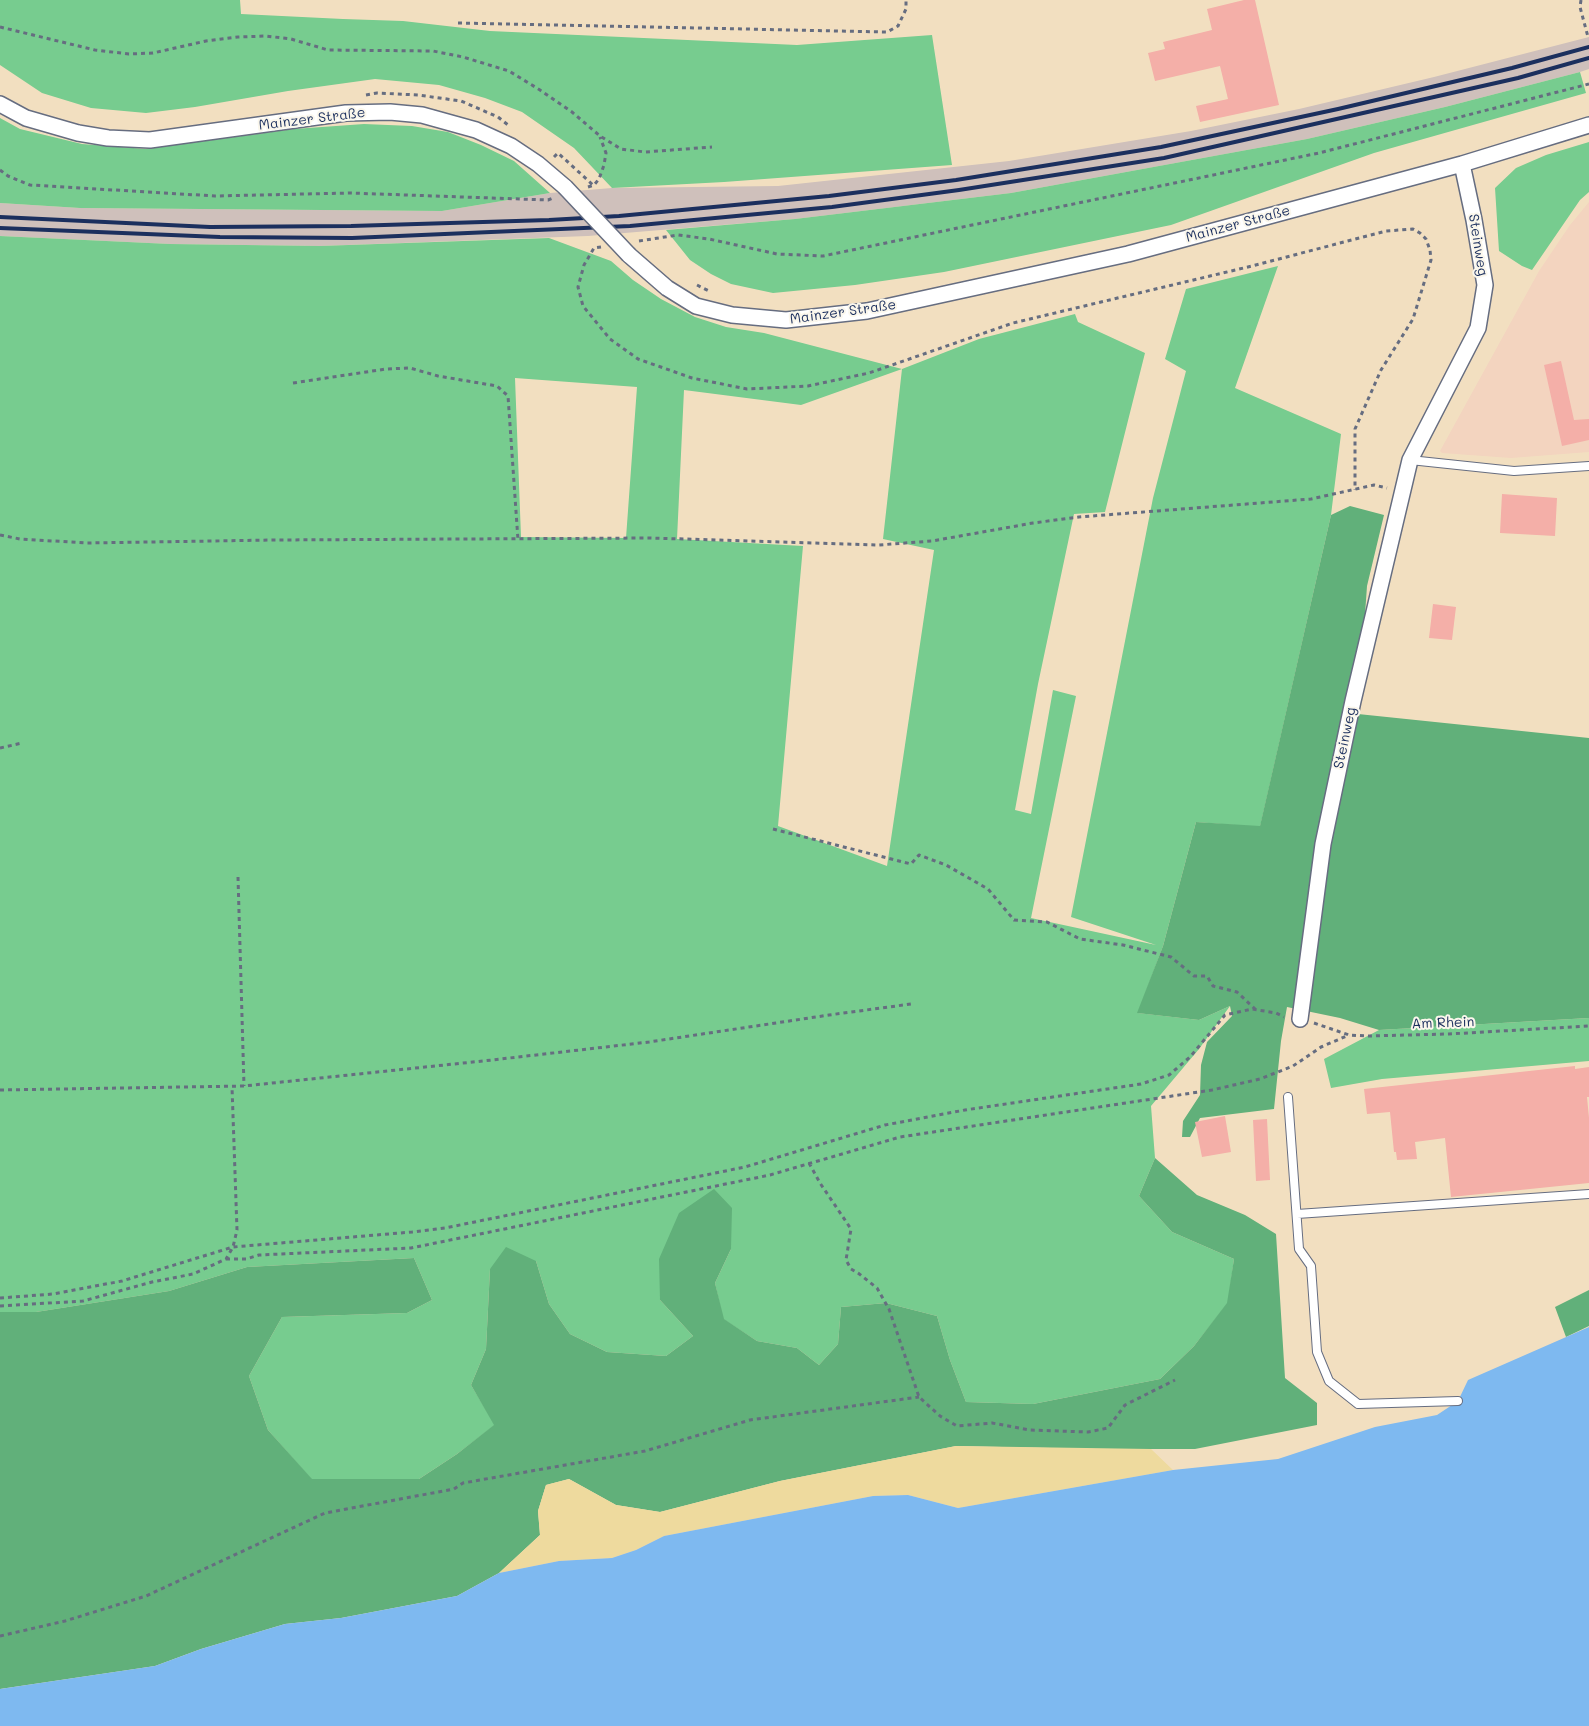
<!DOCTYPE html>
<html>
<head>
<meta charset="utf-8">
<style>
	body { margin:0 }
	canvas { display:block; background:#f2dfc0 }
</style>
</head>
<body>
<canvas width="1589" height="1726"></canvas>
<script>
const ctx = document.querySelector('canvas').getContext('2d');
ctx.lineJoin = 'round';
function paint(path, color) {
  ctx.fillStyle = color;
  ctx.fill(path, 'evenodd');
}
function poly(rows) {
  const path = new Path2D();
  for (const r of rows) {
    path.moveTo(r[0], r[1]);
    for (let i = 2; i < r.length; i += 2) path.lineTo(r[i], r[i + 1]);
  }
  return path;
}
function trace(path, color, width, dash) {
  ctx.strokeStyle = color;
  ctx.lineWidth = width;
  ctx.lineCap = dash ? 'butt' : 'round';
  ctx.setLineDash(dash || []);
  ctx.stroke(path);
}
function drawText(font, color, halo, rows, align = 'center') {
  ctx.font = font + ' Mali,sans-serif';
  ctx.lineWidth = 4;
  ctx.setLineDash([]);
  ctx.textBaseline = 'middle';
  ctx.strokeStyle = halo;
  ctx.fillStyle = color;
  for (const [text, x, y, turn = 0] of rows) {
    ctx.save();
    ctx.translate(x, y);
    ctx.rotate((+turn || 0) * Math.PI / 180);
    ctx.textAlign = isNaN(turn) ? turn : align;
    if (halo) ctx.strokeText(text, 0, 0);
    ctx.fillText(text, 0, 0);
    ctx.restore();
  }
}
paint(poly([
	[1589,202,1589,452,1511,458,1442,453,1440,451,1539,271,1570,225]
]), '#f3d4bf');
paint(poly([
	[1589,37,1589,69,1580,72,1445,107,1307,139,1011,193,795,219,588,236,320,246,170,244,0,236,0,203,80,208,442,211,550,193,612,188,778,186,1009,161,1191,131,1299,109,1434,77]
]), '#cfc0bb');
paint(poly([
	[0,0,240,0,241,14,343,19,403,21,490,31,797,45,932,35,952,165,724,182,612,188,574,148,522,112,485,98,439,85,375,79,288,91,195,107,146,113,91,108,42,93,0,65],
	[1580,72,1586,93,1374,153,1171,225,944,272,855,285,773,293,731,284,711,274,690,260,666,230,795,219,1011,193,1307,139,1445,107],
	[0,118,20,129,82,144,146,149,294,129,364,124,412,126,448,132,481,145,514,161,550,193,442,211,80,208,0,203],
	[1589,142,1589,192,1580,200,1532,270,1522,266,1499,251,1495,188,1516,168,1546,155],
	[0,236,170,244,320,246,549,238,611,261,633,280,661,299,695,317,726,327,764,333,902,369,979,339,1075,314,1078,322,1145,353,1105,512,1074,514,1038,684,1015,810,1031,814,1053,690,1076,696,1031,918,1156,945,1071,917,1153,498,1186,371,1165,359,1186,289,1278,266,1235,388,1341,434,1331,515,1260,827,1196,822,1163,946,1138,1013,1199,1020,1230,1006,1199,1049,1151,1106,1155,1158,1139,1196,1172,1232,1234,1259,1228,1303,1194,1346,1160,1379,1033,1404,966,1402,950,1360,937,1316,886,1303,841,1307,838,1344,819,1365,797,1348,757,1341,723,1319,715,1283,731,1249,660,1300,693,1336,666,1356,607,1352,570,1334,549,1304,536,1261,490,1269,486,1349,471,1385,495,1425,457,1454,419,1479,312,1480,268,1430,249,1376,282,1317,407,1313,432,1300,414,1258,247,1267,169,1291,36,1312,0,1312],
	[902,369,883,539,934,550,887,866,778,826,803,546,677,539,684,390,801,405],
	[515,378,637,387,626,538,521,537],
	[1589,1018,1589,1061,1382,1079,1331,1088,1324,1059,1379,1030]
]), '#77cc8f');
paint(poly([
	[1350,506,1384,515,1367,586,1358,714,1589,738,1589,1018,1379,1030,1340,1018,1287,1007,1281,1041,1274,1109,1200,1118,1190,1137,1182,1137,1183,1121,1200,1095,1201,1065,1207,1042,1232,1016,1230,1006,1199,1020,1137,1013,1163,946,1196,822,1260,826,1331,515],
	[1155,1158,1197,1195,1245,1215,1276,1234,1285,1378,1317,1403,1317,1425,1195,1449,1096,1449,956,1446,780,1481,660,1512,616,1505,569,1479,546,1485,538,1511,540,1535,499,1573,457,1596,341,1618,285,1624,201,1649,155,1666,0,1689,0,1312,36,1312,169,1291,247,1267,414,1258,432,1300,407,1313,282,1317,249,1376,268,1430,312,1479,419,1479,457,1454,494,1425,471,1385,486,1349,490,1269,506,1247,536,1261,549,1304,570,1334,607,1352,666,1356,693,1336,660,1300,659,1259,679,1213,714,1189,732,1208,731,1249,715,1283,724,1319,757,1341,797,1348,819,1365,838,1344,841,1307,886,1303,937,1316,950,1360,966,1402,1033,1404,1160,1379,1194,1346,1227,1303,1234,1259,1172,1232,1139,1196],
	[1589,1290,1589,1326,1566,1337,1555,1307]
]), '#61b07a');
paint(poly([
	[956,1446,1151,1449,1173,1470,958,1508,908,1495,873,1496,664,1536,636,1550,612,1558,559,1561,499,1573,540,1535,538,1511,546,1485,569,1479,616,1505,660,1512,780,1481]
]), '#eeda9e');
paint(poly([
	[1589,1327,1589,1726,0,1726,0,1689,155,1666,201,1649,285,1624,341,1618,457,1596,499,1573,559,1561,612,1558,636,1550,664,1536,873,1496,908,1495,958,1508,1173,1470,1278,1459,1375,1427,1437,1415,1458,1401,1468,1380]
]), '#7eb9f0');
paint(poly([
	[1244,0,1255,0,1279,105,1200,122,1196,106,1228,99,1220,66,1155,81,1148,53,1165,49,1163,42,1212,30,1207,9],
	[1561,361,1574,420,1589,419,1589,440,1562,446,1544,365],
	[1502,494,1557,498,1555,536,1500,533],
	[1433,604,1456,607,1452,640,1429,638],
	[1575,1066,1575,1069,1589,1067,1589,1097,1587,1097,1589,1118,1589,1183,1451,1197,1445,1138,1415,1142,1417,1159,1397,1160,1396,1152,1394,1152,1390,1112,1367,1114,1364,1089],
	[1225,1116,1231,1152,1202,1157,1195,1122],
	[1267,1119,1270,1180,1256,1181,1253,1120]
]), '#f4afa8');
const lane = poly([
	[1410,460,1514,471,1589,466],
	[1288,1097,1299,1249,1311,1266,1317,1352,1329,1381,1358,1404,1458,1401],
	[1297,1214,1589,1194]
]);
const street = poly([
	[0,104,26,118,78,133,108,138,150,140,346,113,390,112,422,115,476,130,511,146,538,164,565,187],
	[629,255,667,288,696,306,732,315,786,320,867,311,1128,254,1462,164,1589,125],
	[1300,1019,1323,844,1353,701,1410,460,1478,328,1485,285,1474,220,1462,164]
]);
trace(lane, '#666d80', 10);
trace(street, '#666d80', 18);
trace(poly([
	[1581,0,1580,7,1588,37],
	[458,23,887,32,898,26,906,9,906,0],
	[0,27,95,50,129,54,153,53,206,41,238,37,266,36,291,39,328,50,433,51,463,57,509,71,540,90,572,112,600,136,621,149,645,152,712,147],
	[366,95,377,93,418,95,461,101,498,117,508,125],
	[554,157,558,153,593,185],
	[0,170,8,176,30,185,215,196,350,193,548,200,553,198],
	[588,187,594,185,599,179,604,165,606,153,600,137],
	[639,241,678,235,709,239,777,254,823,256,1319,153,1589,84],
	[601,247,594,248,584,265,578,287,583,306,610,339,638,359,692,378,747,389,808,386,869,373,1013,323,1252,266,1386,231,1413,229,1420,233,1426,239,1430,250,1431,260,1413,319,1381,370,1355,429,1355,490],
	[697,285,709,291],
	[293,383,386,369,410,368,438,376,497,386,508,396,518,540],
	[0,535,20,539,87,543,274,540,651,538,879,545,932,541,1033,523,1079,517,1311,499,1374,485,1387,488],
	[0,748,22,743],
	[773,829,911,864,919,855,946,865,988,889,1014,920,1047,922,1080,939,1123,945,1171,957,1194,976,1207,976,1213,986,1237,992,1256,1010],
	[238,877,244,1086],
	[1314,1023,1349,1035,1367,1036,1449,1034,1589,1026],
	[0,1090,244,1086,492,1060,649,1042,829,1015,911,1004],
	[809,1163,820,1183,851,1229,846,1260,851,1269,858,1273,877,1288,889,1309,919,1397,940,1416,957,1426,992,1423,1030,1430,1088,1432,1108,1428,1125,1405,1175,1380],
	[226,1259,246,1259,259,1255,411,1248,770,1175,900,1137,1212,1090,1260,1079,1293,1066,1321,1047,1349,1035],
	[0,1298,53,1294,122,1281,233,1247,412,1232,445,1228,745,1167,885,1125,965,1110,1141,1084,1169,1075,1190,1057,1225,1015,1252,1009,1276,1013,1284,1017],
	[0,1306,83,1301,152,1282,193,1274,226,1259,233,1247,237,1230,232,1087],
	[0,1636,65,1621,146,1596,325,1513,454,1489,463,1483,645,1451,750,1420,919,1397]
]), '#666d80', 3, [4, 4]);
trace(lane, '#fff', 8);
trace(street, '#fff', 15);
trace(poly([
	[0,217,210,227,351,226,549,220,619,216,829,196,956,180,1161,147,1338,109,1512,68,1589,47],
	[0,228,220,237,352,238,630,226,832,207,959,190,1164,158,1518,78,1589,58]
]), '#1b2f5e', 4);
const streetBridge = poly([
	[565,187,629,255]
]);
trace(streetBridge, '#666d80', 18, []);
trace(streetBridge, '#fff', 15);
drawText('14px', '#1b2f5e', '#fbf7ec', [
	["Mainzer Straße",312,119,-7],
	["Mainzer Straße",1238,224,-15],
	["Steinweg",1478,245,81],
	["Mainzer Straße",843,312,-8],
	["Steinweg",1345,738,-78],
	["Am Rhein",1443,1023,-2]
]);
</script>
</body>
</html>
